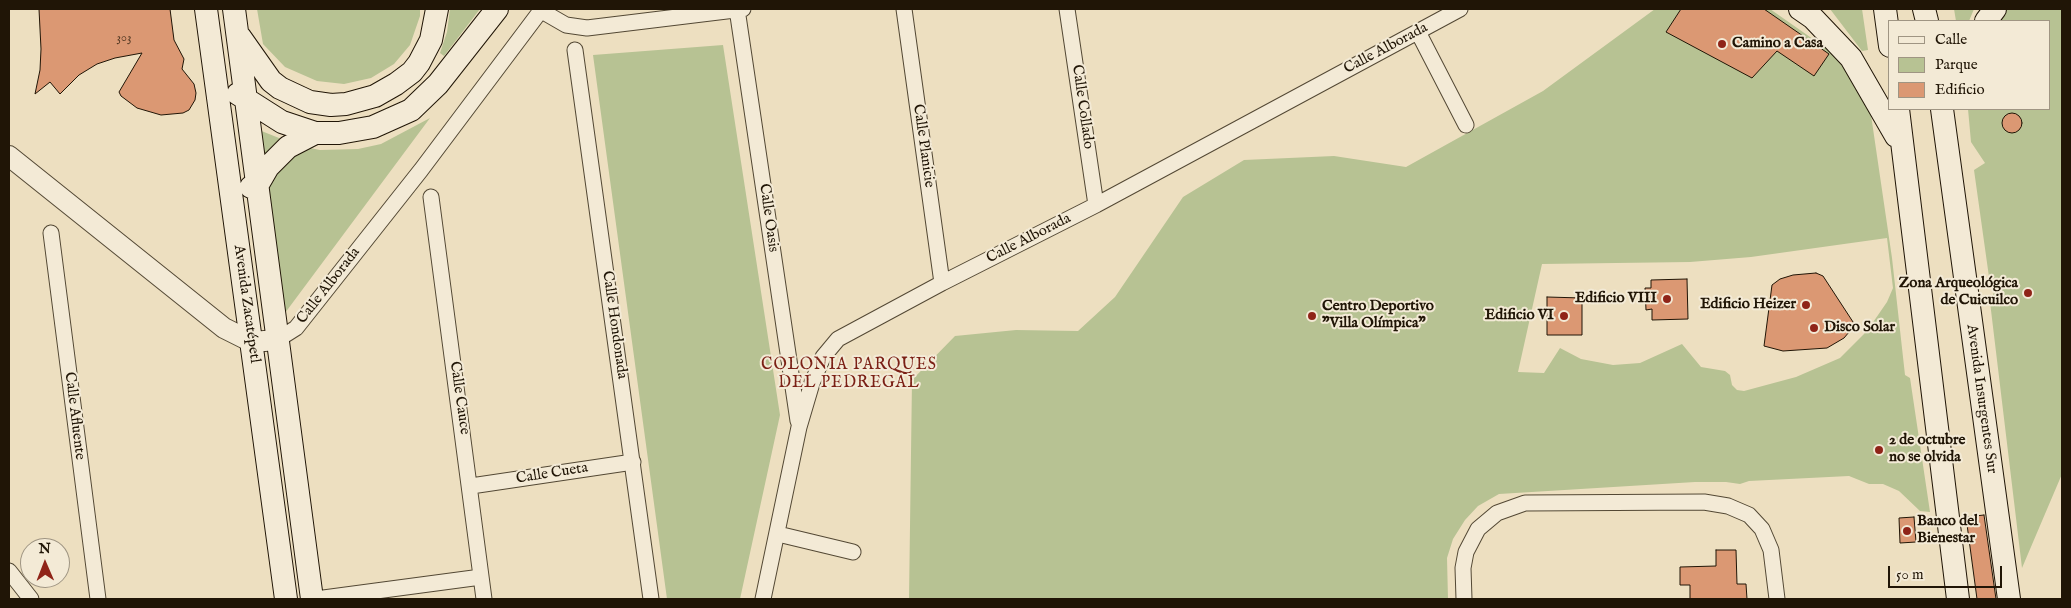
<!DOCTYPE html>
<html>
<head>
<meta charset="utf-8">
<style>
	body { margin:0 }
	#map { position:relative; width:2071px; height:608px; overflow:hidden; background:#eddfc0; font-family:"IM FELL English",serif }
	canvas { display:block }
	.frame { position:absolute; inset:0; border:10px solid #201506; pointer-events:none }
	.legend { position:absolute; left:1888px; top:20px; width:162px; height:90px; box-sizing:border-box; background:#f3ead6; border:1px solid #9f9583; margin:0; padding:6px 9px; list-style:none; font-size:15px; color:#201506 }
	.legend li { display:flex; align-items:center; gap:10px; height:25px }
	.legend b { width:25px; border:1px solid #9f9583 }
	.north { position:absolute; left:20px; top:538px; width:50px; height:50px; box-sizing:border-box; background:#f3ead6; border:1px solid #9f9583; border-radius:50%; rotate:359deg; font-size:14px; font-weight:700; line-height:20px; text-align:center; color:#201506 }
	.north::after { content:''; display:block; margin:auto; width:18px; height:22px; background:#8f2418; clip-path:polygon(50% 0,100% 100%,50% 72%,0 100%) }
	.scale { position:absolute; left:1888px; top:566px; width:114px; height:22px; box-sizing:border-box; border:2px solid #201506; border-top:0; padding-left:6px; font-size:15px; line-height:18px; white-space:nowrap; color:#201506; -webkit-text-stroke:4px #f3ead6; paint-order:stroke }
</style>
</head>
<body>
<div id="map">
<canvas width="2071" height="608"></canvas>
<div class="frame"></div>
<ul class="legend">
<li><b style="height:6px;background:#f3ead6"></b>Calle</li>
<li><b style="height:14px;background:#b7c293"></b>Parque</li>
<li><b style="height:14px;background:#db9873"></b>Edificio</li>
</ul>
<div class="north">N</div>
<div class="scale">50 m</div>
</div>
<script>
const ctx = document.querySelector('canvas').getContext('2d');
ctx.lineJoin = 'round';
function paint(path, color) {
  ctx.fillStyle = color;
  ctx.fill(path, 'evenodd');
}
function poly(rows) {
  const path = new Path2D();
  for (const r of rows) {
    if (r.length === 3) {
      path.moveTo(r[0] + r[2], r[1]);
      path.arc(r[0], r[1], r[2], 0, 2 * Math.PI);
      continue;
    }
    path.moveTo(r[0], r[1]);
    for (let i = 2; i < r.length; i += 2) path.lineTo(r[i], r[i + 1]);
  }
  return path;
}
function trace(path, color, width, dash) {
  ctx.strokeStyle = color;
  ctx.lineWidth = width;
  ctx.lineCap = dash ? 'butt' : 'round';
  ctx.setLineDash(dash || []);
  ctx.stroke(path);
}
function drawText(font, color, halo, rows, align = 'center') {
  ctx.font = font + ' "IM FELL English",serif';
  ctx.lineWidth = 4;
  ctx.setLineDash([]);
  ctx.textBaseline = 'middle';
  ctx.strokeStyle = halo;
  ctx.fillStyle = color;
  for (const [text, x, y, turn = 0] of rows) {
    ctx.save();
    ctx.translate(x, y);
    ctx.rotate((+turn || 0) * Math.PI / 180);
    ctx.textAlign = isNaN(turn) ? turn : align;
    if (halo) ctx.strokeText(text, 0, 0);
    ctx.fillText(text, 0, 0);
    ctx.restore();
  }
}
paint(poly([
	[257,9,420,9,420,16,410,45,394,64,371,78,344,84,317,81,285,67,263,44],
	[450,9,480,9,444,56,440,53,447,32],
	[1655,9,1770,9,1840,58,1871,115,1892,258,1905,375,1910,378,1930,512,1920,511,1899,491,1883,484,1869,484,1849,476,1749,481,1740,484,1726,482,1695,482,1499,494,1478,506,1465,520,1453,539,1447,558,1448,599,909,599,912,380,955,336,1016,330,1078,331,1115,297,1183,197,1244,160,1334,156,1406,167,1543,91],
	[1887,238,1893,288,1887,302,1867,331,1840,358,1796,377,1744,391,1737,390,1732,385,1730,375,1725,371,1701,367,1682,344,1640,363,1613,365,1581,359,1560,348,1544,373,1518,372,1542,264,1690,262,1751,257],
	[1830,9,1862,9,1868,50,1862,51],
	[1954,9,1974,9,1969,21,1956,21],
	[2003,9,2062,9,2062,474,2022,568,1990,302,1997,285,1989,277,1974,170,1985,163,1971,142,1968,109,2050,109,2050,21,1995,21],
	[723,45,780,415,740,599,667,599,593,55],
	[430,118,285,313,267,185,291,157,305,147,320,150,358,149,381,144],
	[259,130,284,140,264,160]
]), '#b7c293');
const building = poly([
	[39,9,170,9,174,40,184,59,182,69,194,84,196,93,195,100,189,110,183,113,161,115,137,108,121,96,119,92,142,53,115,58,97,64,79,75,60,94,50,82,35,94,40,70,41,49,39,9],
	[1681,9,1764,9,1829,54,1814,76,1777,51,1752,78,1666,32,1681,9],
	[2012,123,10],
	[1816,273,1823,276,1855,325,1844,338,1827,348,1783,351,1764,346,1772,285,1780,279,1793,275,1816,273],
	[1687,279,1688,319,1652,320,1652,309,1646,310,1645,288,1651,288,1651,280,1687,279],
	[1547,297,1582,298,1582,335,1547,335,1547,297],
	[1984,515,1996,599,1977,599,1966,517,1984,515],
	[1914,517,1916,542,1900,543,1899,518,1914,517],
	[1716,550,1736,550,1737,584,1746,584,1747,599,1690,599,1690,585,1680,585,1680,567,1716,566,1716,550]
]);
paint(building, '#db9873');
trace(building, '#201506', 1);
const minor = poly([
	[737,9,798,421],
	[904,9,942,283],
	[1067,9,1096,205],
	[540,10,566,25,587,28,743,9],
	[1418,32,1466,125],
	[575,50,651,599],
	[431,197,484,599],
	[51,233,98,599],
	[277,340,296,328,421,170,542,9],
	[471,486,633,462],
	[778,534,853,552],
	[9,571,31,599],
	[316,599,481,577],
	[763,599,799,427,812,383,823,357,838,339,942,283,1096,205,1460,9],
	[1464,599,1463,568,1466,552,1478,529,1497,513,1525,503,1704,502,1728,506,1749,515,1762,529,1771,550,1777,599]
]);
const tertiary = poly([
	[9,156,224,328,252,342,277,340]
]);
const secondary = poly([
	[206,9,286,599],
	[234,9,312,599],
	[1800,9,1813,18,1851,58,1896,136],
	[1885,9,1890,46],
	[1924,9,1927,21],
	[1986,21,1995,9],
	[240,37,271,81,280,88,310,102,331,105,346,104,375,96,396,84,412,72,419,63,431,40,437,9],
	[238,94,282,122,315,133,339,133,373,127,411,110,438,84,497,9],
	[1898,109,1958,599],
	[1942,109,2009,599],
	[251,187,257,186,268,167,288,147,315,133]
]);
trace(minor, '#534834', 17);
trace(tertiary, '#534834', 22);
trace(secondary, '#201506', 24);
trace(minor, '#f3ead6', 15);
trace(tertiary, '#f3ead6', 20);
trace(secondary, '#f3ead6', 22);
for (const [x, y, r, color] of [
	[1722,44,5,"#8f2418"],
	[2028,293,5,"#8f2418"],
	[1667,299,5,"#8f2418"],
	[1806,305,5,"#8f2418"],
	[1312,316,5,"#8f2418"],
	[1564,316,5,"#8f2418"],
	[1814,328,5,"#8f2418"],
	[1879,450,5,"#8f2418"],
	[1907,531,5,"#8f2418"]
]) {
  const dot = new Path2D();
  dot.arc(x, y, r, 0, 2 * Math.PI);
  ctx.fillStyle = color;
  ctx.fill(dot);
  trace(dot, '#f3ead6', 2);
}
drawText('12px', '#4f3621', null, [
	["303",124,39]
]);
drawText('bold 15px', '#201506', '#f3ead6', [
	["Camino a Casa",1732,44],
	["Zona Arqueológica",2018,284,"right"],
	["de Cuicuilco",2018,301,"right"],
	["Edificio VIII",1657,299,"right"],
	["Edificio Heizer",1796,305,"right"],
	["Centro Deportivo",1322,307],
	["\"Villa Olímpica\"",1322,324],
	["Edificio VI",1554,316,"right"],
	["Disco Solar",1824,328],
	["2 de octubre",1889,441],
	["no se olvida",1889,458],
	["Banco del",1917,522],
	["Bienestar",1917,539]
], 'left');
drawText('15px', '#201506', '#f3ead6', [
	["Calle Alborada",1386,49,-28],
	["Calle Collado",1082,107,82],
	["Calle Planicie",923,146,82],
	["Calle Oasis",768,218,82],
	["Calle Alborada",1029,239,-27],
	["Calle Alborada",329,286,-52],
	["Avenida Zacatépetl",246,304,82],
	["Calle Hondonada",614,325,82],
	["Calle Cauce",459,398,82],
	["Avenida Insurgentes Sur",1981,399,82],
	["Calle Afluente",74,416,83],
	["Calle Cueta",552,474,-9]
]);
ctx.letterSpacing = '1px';
drawText('16px', '#7a1f14', '#f3ead6', [
	["COLONIA PARQUES",849,366],
	["DEL PEDREGAL",849,384]
]);
ctx.letterSpacing = '0px';
</script>
</body>
</html>
